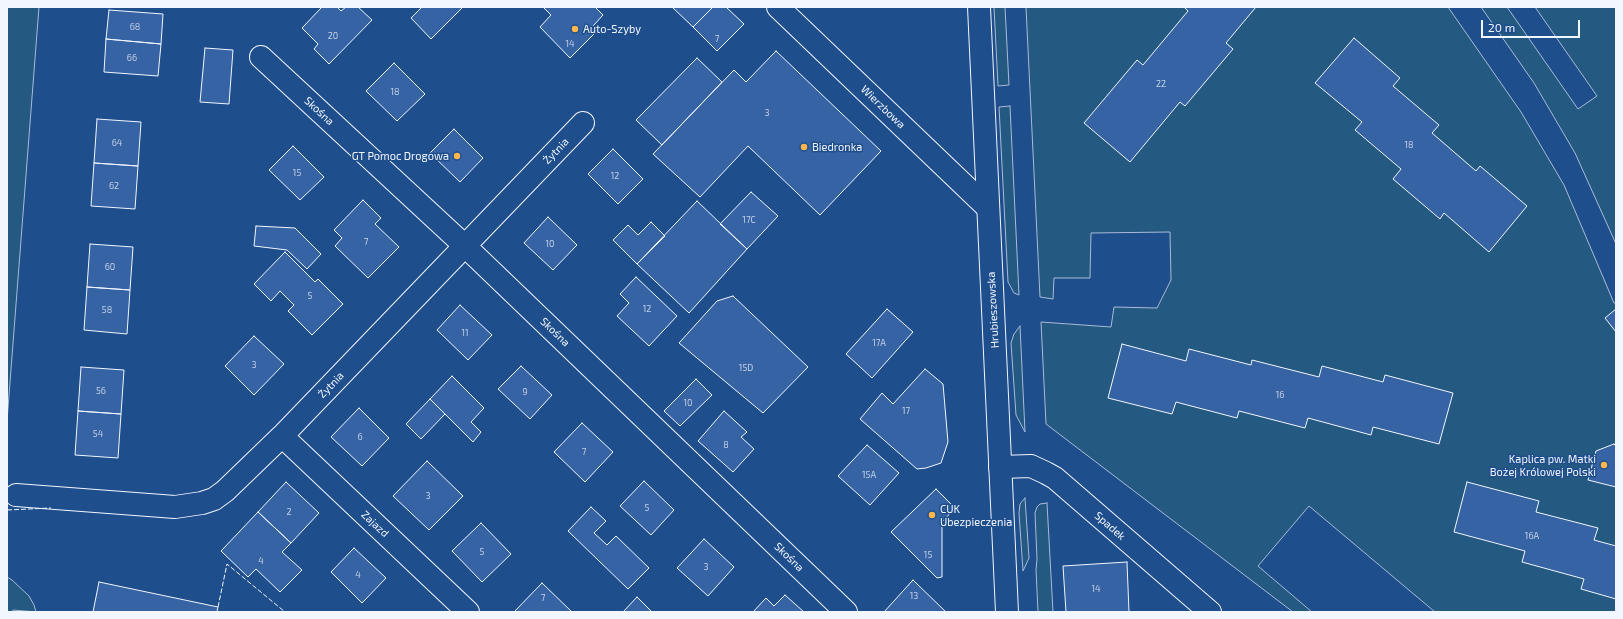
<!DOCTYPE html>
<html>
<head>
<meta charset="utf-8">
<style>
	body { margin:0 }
	#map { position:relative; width:1623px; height:619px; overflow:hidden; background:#1f4e8c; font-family:"Exo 2",sans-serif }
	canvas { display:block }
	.frame { position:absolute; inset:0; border:8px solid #f2f6ff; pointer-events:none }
	.scale { position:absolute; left:1481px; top:20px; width:99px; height:18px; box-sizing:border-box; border:2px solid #f2f6ff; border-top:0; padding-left:5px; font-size:12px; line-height:14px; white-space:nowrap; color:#f2f6ff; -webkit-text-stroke:3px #1f4e8c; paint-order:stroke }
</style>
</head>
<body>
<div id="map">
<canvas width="1623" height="619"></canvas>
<div class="frame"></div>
<div class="scale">20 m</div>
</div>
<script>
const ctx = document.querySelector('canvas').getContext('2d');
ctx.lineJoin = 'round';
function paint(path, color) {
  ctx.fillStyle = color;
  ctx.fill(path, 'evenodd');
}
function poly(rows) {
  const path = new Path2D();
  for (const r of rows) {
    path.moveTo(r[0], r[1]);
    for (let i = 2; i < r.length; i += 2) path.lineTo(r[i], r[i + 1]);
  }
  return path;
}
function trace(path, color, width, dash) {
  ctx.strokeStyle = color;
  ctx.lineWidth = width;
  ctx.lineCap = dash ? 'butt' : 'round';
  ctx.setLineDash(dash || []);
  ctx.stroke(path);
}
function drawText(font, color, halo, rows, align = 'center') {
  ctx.font = font + ' "Exo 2",sans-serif';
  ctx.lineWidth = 3;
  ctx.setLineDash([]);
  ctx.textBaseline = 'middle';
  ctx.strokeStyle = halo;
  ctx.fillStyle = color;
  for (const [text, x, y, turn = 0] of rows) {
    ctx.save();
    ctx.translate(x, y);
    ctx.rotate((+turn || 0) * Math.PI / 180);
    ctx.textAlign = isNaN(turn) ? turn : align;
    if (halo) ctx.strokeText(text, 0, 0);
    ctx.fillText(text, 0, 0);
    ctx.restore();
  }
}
const green = poly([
	[7,7,39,7,7,421,7,7],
	[994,7,1005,7,1009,85,998,86,994,7],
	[1026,7,1448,7,1521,112,1564,185,1614,303,1616,303,1616,612,1435,612,1309,506,1258,566,1312,612,1293,612,1046,424,1041,322,1111,327,1114,307,1157,308,1171,280,1170,232,1091,233,1090,278,1054,278,1053,299,1040,297,1026,7],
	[1481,7,1507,7,1578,109,1597,96,1535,7,1616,7,1616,244,1575,153,1534,83,1481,7],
	[1010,106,1019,295,1014,293,1008,282,999,107,1010,106],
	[1020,326,1025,432,1016,415,1011,343,1014,334,1020,326],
	[1025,498,1029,558,1023,571,1019,513,1020,504,1025,498],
	[1047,503,1053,612,1038,612,1036,570,1037,559,1035,513,1037,507,1040,504,1047,503],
	[7,577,12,580,29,596,34,605,36,612,13,610,12,612,7,612,7,577]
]);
paint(green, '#245a82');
trace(green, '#a8bbd7', 1);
const building = poly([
	[322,7,337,7,341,11,346,7,358,7,372,20,329,64,314,49,318,44,302,28,322,7],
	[422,7,463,7,431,39,411,18,422,7],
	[543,7,595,7,603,15,593,26,598,30,570,58,540,27,551,15,543,7],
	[672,7,713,7,693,27,672,7],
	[713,7,726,7,744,24,717,51,693,27,713,7],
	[1184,7,1256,7,1226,43,1233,49,1185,106,1180,102,1130,162,1084,123,1137,60,1143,65,1188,11,1184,7],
	[109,10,163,14,161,44,106,39,109,10],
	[1354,38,1400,78,1393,86,1439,125,1432,133,1476,171,1480,166,1527,206,1489,252,1444,213,1440,219,1393,179,1401,169,1355,130,1362,122,1315,83,1354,38],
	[106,39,161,44,158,76,104,72,106,39],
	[205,48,233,50,229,104,200,102,205,48],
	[776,51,881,151,820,215,748,146,700,197,653,154,734,70,746,82,776,51],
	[697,58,722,82,662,145,636,120,697,58],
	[394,63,425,94,397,121,366,91,394,63],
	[97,119,141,122,138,166,94,163,97,119],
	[454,129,483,158,460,182,430,153,454,129],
	[293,146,324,177,300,200,269,170,293,146],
	[613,149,643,179,618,204,588,174,613,149],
	[94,163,138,166,135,209,91,206,94,163],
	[751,192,778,216,747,249,720,224,751,192],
	[363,200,381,218,375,224,399,247,368,278,335,246,342,238,334,230,363,200],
	[697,201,747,249,689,313,637,264,697,201],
	[548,217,577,245,553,270,524,243,548,217],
	[651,222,665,236,637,264,613,240,628,225,638,235,651,222],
	[256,226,295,228,321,254,307,269,287,250,254,246,256,226],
	[90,244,133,247,130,290,87,287,90,244],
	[285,252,315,282,318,279,343,304,312,335,288,311,294,305,280,291,271,301,254,284,285,252],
	[636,277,677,316,649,346,617,316,629,303,620,294,636,277],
	[87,287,130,290,127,334,84,330,87,287],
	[733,296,808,367,763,413,679,343,717,301,733,296],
	[460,305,492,335,468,360,437,330,460,305],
	[887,309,913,332,872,378,846,354,887,309],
	[1616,309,1616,332,1605,318,1616,309],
	[254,336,284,364,254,395,225,366,254,336],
	[1122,344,1186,361,1189,349,1251,365,1252,360,1319,377,1322,366,1383,382,1385,375,1453,393,1439,444,1373,427,1371,435,1308,418,1305,428,1239,411,1237,418,1176,402,1172,414,1108,398,1122,344],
	[521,366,552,395,530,419,498,389,521,366],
	[81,367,124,370,121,414,78,411,81,367],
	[925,369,943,384,948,442,941,463,926,468,917,469,860,419,882,393,893,404,925,369],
	[452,376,484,408,471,422,481,432,473,442,430,399,452,376],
	[696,379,712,395,680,426,664,411,696,379],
	[430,399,445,414,421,439,406,424,430,399],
	[359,408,389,438,362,466,331,437,359,408],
	[78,411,121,414,118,458,75,455,78,411],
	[724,411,747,432,741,437,754,449,733,472,698,441,724,411],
	[582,423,613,452,585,482,554,452,582,423],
	[1614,444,1616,446,1616,487,1588,480,1596,451,1614,444],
	[867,445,899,473,870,505,838,476,867,445],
	[427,461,463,496,429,530,393,496,427,461],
	[644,481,674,510,651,535,620,506,644,481],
	[286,482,319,513,291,543,258,512,286,482],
	[1467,482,1539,501,1536,512,1598,528,1594,540,1616,546,1616,599,1581,589,1584,579,1522,562,1525,551,1454,532,1467,482],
	[936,489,955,508,942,522,942,577,937,578,891,532,936,489],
	[591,507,606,521,594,533,607,545,616,536,649,568,628,589,568,531,591,507],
	[258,512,291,543,282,552,302,570,280,592,256,569,248,577,221,551,258,512],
	[481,523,511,554,482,582,452,551,481,523],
	[704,539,734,567,708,596,677,568,704,539],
	[354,548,386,578,362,603,331,572,354,548],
	[1127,562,1129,612,1066,612,1063,566,1127,562],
	[913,580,946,612,884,612,913,580],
	[99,582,218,607,217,612,93,612,99,582],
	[542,583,572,612,514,612,542,583],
	[785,595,804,612,753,612,766,598,774,606,785,595],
	[637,597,652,612,623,612,637,597]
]);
paint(building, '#3563a3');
trace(building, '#f2f6ff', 1);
const minor = poly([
	[778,7,988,208],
	[261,57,465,246,846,612],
	[282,436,468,612],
	[1000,467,1031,466,1046,473,1055,478,1210,612],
	[16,495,175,507,202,503,214,499,225,491,282,436,583,123]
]);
const tertiary = poly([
	[979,7,1007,612]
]);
trace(minor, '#f2f6ff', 24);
trace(tertiary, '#f2f6ff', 24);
trace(minor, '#1f4e8c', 22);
trace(tertiary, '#1f4e8c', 22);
trace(poly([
	[7,510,51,508],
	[218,607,227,564,285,612]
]), '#f2f6ff', 1, [5, 2]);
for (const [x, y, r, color] of [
	[575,29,4,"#ffb74d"],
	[804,147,4,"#ffb74d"],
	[457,156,4,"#ffb74d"],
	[1604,465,4,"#ffb74d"],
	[932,515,4,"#ffb74d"]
]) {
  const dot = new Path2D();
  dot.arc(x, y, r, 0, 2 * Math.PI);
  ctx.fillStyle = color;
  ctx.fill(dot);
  trace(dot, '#1f4e8c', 1.5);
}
drawText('9px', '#c3d1e8', null, [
	["68",135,27],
	["20",333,36],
	["7",717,39],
	["14",570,44],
	["66",132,58],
	["22",1161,84],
	["18",395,92],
	["3",767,113],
	["64",117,143],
	["18",1409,145],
	["15",297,173],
	["12",615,176],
	["62",114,186],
	["17C",749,220],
	["7",366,242],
	["10",550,244],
	["60",110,267],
	["5",310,296],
	["12",647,309],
	["58",107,310],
	["11",465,333],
	["17A",879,343],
	["3",254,365],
	["15D",746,368],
	["56",101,391],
	["9",525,392],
	["16",1280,395],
	["10",688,403],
	["17",906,411],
	["54",98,434],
	["6",360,437],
	["8",726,445],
	["7",584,452],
	["15A",869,475],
	["3",428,496],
	["5",647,508],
	["2",289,512],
	["16A",1532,536],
	["5",482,552],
	["15",928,555],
	["4",261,561],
	["3",706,567],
	["4",358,575],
	["14",1096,589],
	["13",914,596],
	["7",543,598]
]);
drawText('11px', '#f2f6ff', '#1f4e8c', [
	["Auto-Szyby",583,29],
	["Biedronka",812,147],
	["GT Pomoc Drogowa",449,156,"right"],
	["Kaplica pw. Matki",1596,459,"right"],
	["Bożej Królowej Polski",1596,472,"right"],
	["CUK",940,509],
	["Ubezpieczenia",940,522]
], 'left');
drawText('11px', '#f2f6ff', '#1f4e8c', [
	["Wierzbowa",883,107,44],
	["Skośna",319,111,43],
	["Żytnia",556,151,-46],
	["Hrubieszowska",993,310,-93],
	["Skośna",555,332,44],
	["Żytnia",331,385,-46],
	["Zajazd",375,524,43],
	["Spadek",1110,526,41],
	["Skośna",789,557,44]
]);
</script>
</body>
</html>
